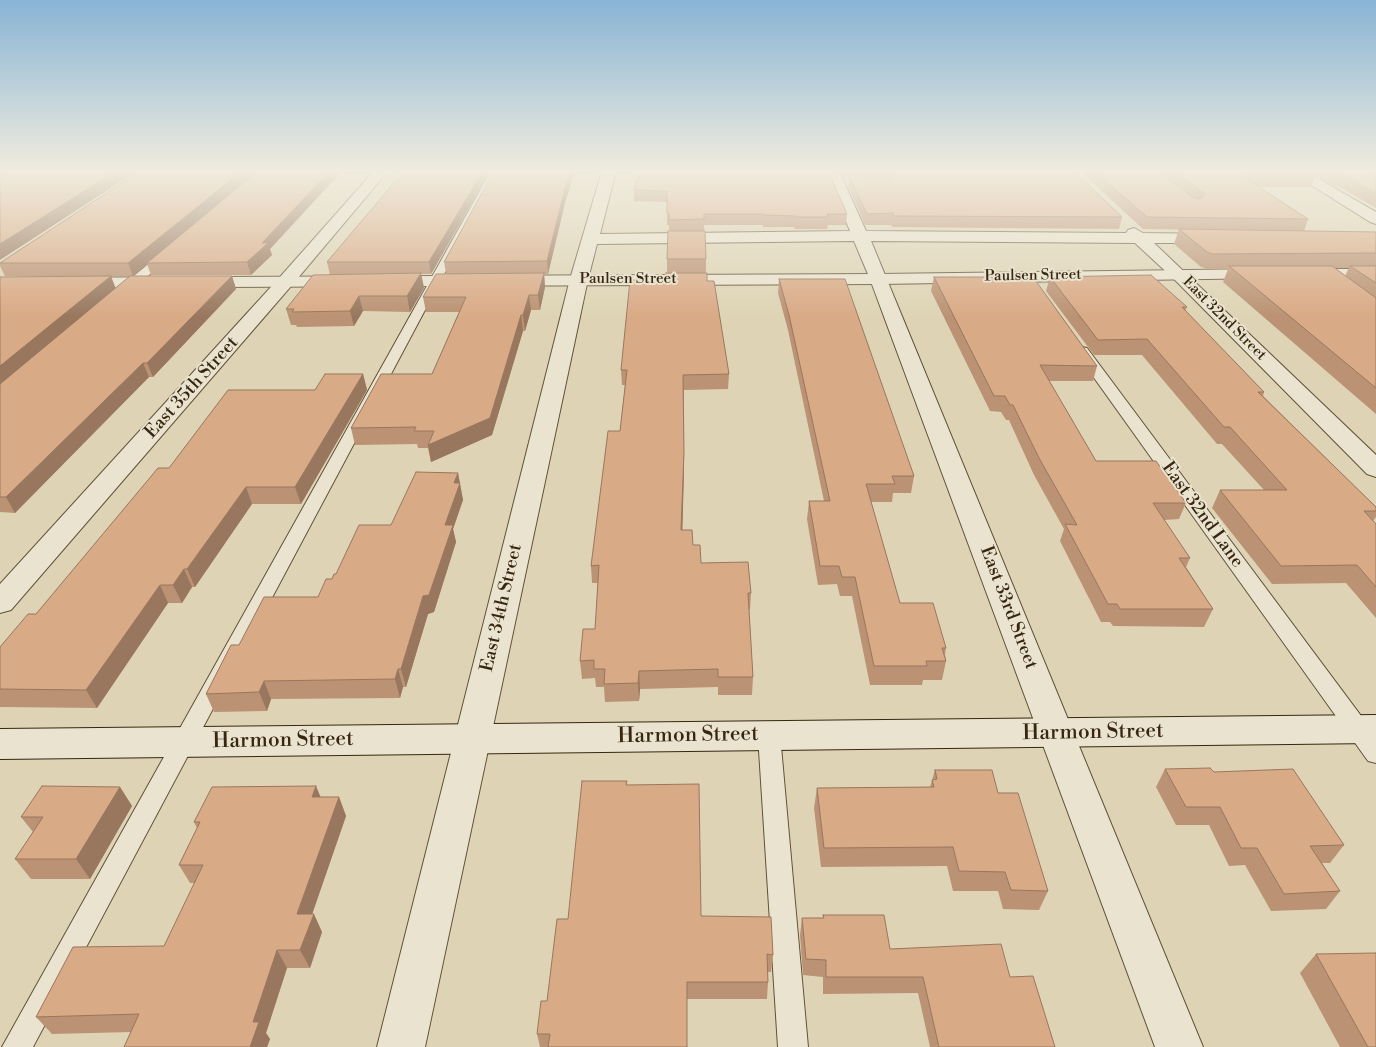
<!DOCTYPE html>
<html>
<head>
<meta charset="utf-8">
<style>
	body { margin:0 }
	canvas { display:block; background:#ded4b5 }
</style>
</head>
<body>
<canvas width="1376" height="1047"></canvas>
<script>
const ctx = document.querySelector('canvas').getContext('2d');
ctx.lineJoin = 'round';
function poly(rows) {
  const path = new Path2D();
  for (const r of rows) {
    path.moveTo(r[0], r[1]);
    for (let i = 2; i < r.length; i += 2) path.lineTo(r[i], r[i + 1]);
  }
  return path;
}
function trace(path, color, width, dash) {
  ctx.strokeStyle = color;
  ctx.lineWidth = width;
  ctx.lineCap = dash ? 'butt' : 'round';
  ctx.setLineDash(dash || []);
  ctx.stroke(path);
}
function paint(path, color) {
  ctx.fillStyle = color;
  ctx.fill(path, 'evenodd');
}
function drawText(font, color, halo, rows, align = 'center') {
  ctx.font = font + ' "Libre Bodoni",serif';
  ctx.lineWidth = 4;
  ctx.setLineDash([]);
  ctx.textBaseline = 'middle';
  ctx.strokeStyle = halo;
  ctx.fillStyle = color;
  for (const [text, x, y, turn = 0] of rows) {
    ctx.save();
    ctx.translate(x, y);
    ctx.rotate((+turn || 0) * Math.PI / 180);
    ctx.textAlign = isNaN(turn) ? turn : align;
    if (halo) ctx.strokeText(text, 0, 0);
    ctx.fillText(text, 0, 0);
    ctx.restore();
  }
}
const service = poly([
	[491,171,499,171,33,1047,2,1047,491,171],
	[167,251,172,254,171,256,126,295,118,295,116,292,118,289,163,252,167,251],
	[1082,347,1087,348,1376,736,1376,763,1368,761,1077,354,1075,351,1082,347],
	[769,726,777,729,780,735,808,1047,778,1047,758,735,761,729,769,726]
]);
const minor = poly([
	[374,171,388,171,292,285,11,610,0,613,0,584,280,277,374,171],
	[602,171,616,171,600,234,850,231,825,171,839,171,866,231,1126,233,1128,230,1134,228,1143,233,1218,234,1220,238,1218,242,1212,243,1154,243,1376,455,1376,477,1367,474,1174,279,1135,243,871,241,1203,1047,1155,1047,870,279,854,241,597,244,588,279,425,1047,377,1047,570,279,602,171],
	[1289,171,1305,171,1376,212,1376,224,1370,222,1289,171]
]);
const tertiary = poly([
	[1265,269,1271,270,1274,274,1271,278,879,284,0,288,0,278,879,274,1265,269],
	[1305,269,1376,269,1376,279,1299,278,1296,274,1299,270,1305,269]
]);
const secondary = poly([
	[1376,715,1376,743,0,759,0,729,1376,715]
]);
trace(service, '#615239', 2);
trace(minor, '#615239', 2);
trace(tertiary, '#615239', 2);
trace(secondary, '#372710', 2);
paint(service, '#eae3cf');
paint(minor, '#eae3cf');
paint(tertiary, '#eae3cf');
paint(secondary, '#eae3cf');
paint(poly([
	[140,171,342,171,270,249,272,255,251,275,151,275,147,264,133,276,5,276,0,266,0,263],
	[490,171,431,274,421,274,424,288,410,312,363,311,354,326,297,327,296,325,291,325,286,309,330,275,327,262],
	[632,171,828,171,847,214,846,225,828,225,827,229,795,229,794,227,763,227,763,225,704,225,706,259,706,273,667,273,667,259,669,231,669,225,667,225,667,202,634,201,634,190,638,172,633,172],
	[840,171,1074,171,1122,217,1119,229,893,227,891,225,865,225,848,186,849,177,844,177],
	[1080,171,1306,171,1315,176,1311,187,1258,187,1308,219,1304,231,1143,229],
	[1308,171,1376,171,1376,208,1340,187,1336,187],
	[565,203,548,274,544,274,545,287,540,310,531,310,525,331,523,331,492,435,431,462,428,448,418,448,417,444,355,445,351,428,432,374,459,312,426,312,423,297,446,273,444,262],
	[1179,229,1376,232,1376,414,1223,282,1228,269,1207,269,1201,267,1174,244],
	[1335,268,1349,268,1345,276],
	[232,276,236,289,153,377,149,377,15,513,0,512,0,277,116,288],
	[934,277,1097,366,1093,381,1049,381,1096,461,1186,503,1179,519,1164,520,1190,558,1186,567,1213,609,1204,627,1113,626,1110,622,1101,622,1060,541,1064,529,1034,475,1009,420,1006,420,1001,412,990,411,931,291],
	[1050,277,1187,307,1185,311,1264,392,1263,396,1376,507,1376,517,1373,521,1376,524,1376,618,1346,583,1272,584,1212,508,1220,490,1264,490,1222,444,1217,444,1142,355,1094,355,1046,291],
	[779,279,914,476,911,493,893,493,892,502,871,502,900,603,946,648,945,655,946,661,942,680,923,680,922,685,870,685,852,596,840,596,837,584,818,585,807,519,809,501,824,501,788,330,778,293],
	[707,281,729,374,728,389,684,390,684,469,682,530,693,545,701,563,751,593,750,610,749,610,753,677,752,695,718,695,718,687,640,689,639,701,605,702,604,687,596,687,595,678,582,679,580,661,595,629,598,583,592,583,591,566,620,431,625,385,622,385,621,370],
	[363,374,367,390,301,504,252,504,195,587,192,587,182,603,168,603,97,708,0,707,0,647,36,614,169,468,315,390],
	[458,473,463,500,453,529,456,542,434,612,428,614,406,687,403,687,400,698,271,699,267,711,214,712,206,694,239,645,318,597,336,574,391,525],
	[1165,769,1214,772,1344,845,1330,863,1322,863,1340,891,1326,909,1271,911,1245,865,1229,866,1209,825,1176,825,1156,787],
	[935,770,998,793,1048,891,1039,910,1003,909,998,891,953,891,947,866,821,867,814,808,817,788,930,787],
	[627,785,701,916,773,955,771,972,768,972,768,982,767,999,687,999,687,1047,540,1047,537,1034,547,1001,568,919],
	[120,787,132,806,90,879,31,879,15,859,33,832,21,817],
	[320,797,339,797,346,816,312,914,322,932,310,968,287,968,266,1033,270,1039,267,1047,124,1047,131,1032,52,1034,36,1017,164,946,195,883,190,883,179,865,197,828,194,822],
	[823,915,890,949,1010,977,1055,1047,930,1047,918,993,823,994,823,977,803,975,800,935,802,918,823,918],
	[1316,954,1376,1047,1340,1047,1300,973]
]), '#bb9273');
paint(poly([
	[0,171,12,171,0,176],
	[116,171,137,171,0,260,0,244],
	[242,171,258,171,147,263,147,264,133,276,128,263],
	[330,171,342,171,270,249,272,255,251,275,247,262,262,243],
	[483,171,490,171,431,274,429,262],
	[571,171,575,171,565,203,548,274,547,261,564,192],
	[421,273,424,288,410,312,407,296],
	[544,273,545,287,540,310,538,295],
	[111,276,116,289,0,387,0,366],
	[232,276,236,289,153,377,147,363],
	[529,295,531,310,525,331,523,315],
	[359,296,363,311,354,326,350,311],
	[521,315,523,331,492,435,431,462,428,445],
	[143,363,149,377,15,513,6,497],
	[363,374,367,390,301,504,295,487],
	[684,452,684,469,682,547,681,530],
	[458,473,463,500,453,529,456,542,434,612,428,614,406,687,401,669,445,525,454,483],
	[246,487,252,504,195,587,187,569],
	[184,569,192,587,182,603,173,585],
	[160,585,168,603,97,708,86,690],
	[398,669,403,687,400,698,395,679],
	[639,671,640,689,639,701,638,683],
	[264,681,271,699,267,711,259,692],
	[316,786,324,805,312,797],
	[120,787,132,806,90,879,76,859],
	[339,797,346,816,306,932,297,914],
	[314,914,322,932,310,968,300,950],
	[277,950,287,968,266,1033,270,1039,267,1047,250,1047,253,1022]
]), '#98775e');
const building = poly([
	[13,171,116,171,0,244,0,177,13,171],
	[140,171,242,171,128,263,0,263,140,171],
	[258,171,330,171,262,243,268,243,247,262,147,263,258,171],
	[404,171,483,171,429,262,327,262,404,171],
	[494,171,571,171,564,192,547,261,444,262,494,171],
	[638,171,828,171,847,214,827,214,828,217,796,217,795,216,764,215,763,214,704,214,704,219,669,220,669,213,667,213,667,191,634,190,638,171],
	[893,171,1074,171,1122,217,894,216,893,213,867,214,849,176,883,177,889,180,895,176,893,171],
	[1094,171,1158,171,1194,198,1199,199,1204,196,1204,193,1173,171,1306,171,1315,176,1242,176,1308,219,1147,217,1094,171],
	[1331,171,1376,171,1376,194,1345,176,1341,176,1331,171],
	[1179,229,1376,232,1376,253,1212,254,1207,252,1179,229],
	[668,231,705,231,706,259,667,259,668,231],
	[1229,266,1332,266,1376,298,1376,388,1229,266],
	[1350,266,1376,266,1376,283,1350,266],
	[421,273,407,296,359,296,350,311,292,312,294,309,286,309,313,275,421,273],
	[544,273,538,295,529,295,523,315,521,315,490,418,428,445,434,431,414,431,416,427,351,428,381,374,432,374,466,297,423,297,436,274,544,273],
	[666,273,707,273,707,281,714,281,729,374,683,375,684,452,681,530,692,530,693,545,700,545,701,563,748,562,751,593,748,593,753,677,718,677,718,669,639,671,638,683,604,684,605,669,594,669,594,660,580,661,583,629,595,629,599,565,591,566,608,431,620,431,627,370,621,370,630,280,666,280,666,273],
	[1151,275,1187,307,1182,307,1264,392,1258,392,1376,507,1376,511,1364,511,1376,524,1376,587,1357,565,1281,566,1220,490,1287,490,1230,427,1224,427,1147,339,1098,340,1050,277,1151,275],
	[111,276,0,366,0,277,111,276],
	[130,276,232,276,147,363,143,363,6,497,0,497,0,384,130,276],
	[934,277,1033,277,1097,366,1040,365,1096,461,1156,461,1186,503,1153,503,1190,558,1179,558,1213,609,1120,609,1117,604,1108,604,1065,524,1077,525,1039,458,1013,405,1010,405,1005,396,994,396,934,277],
	[779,279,845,279,914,476,892,476,895,484,866,484,900,603,933,603,946,648,942,648,946,661,926,661,927,666,874,666,855,577,842,577,839,566,820,566,809,501,830,501,789,315,779,279],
	[325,374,363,374,295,487,246,487,187,569,184,569,173,585,160,585,86,690,0,689,0,647,28,614,36,614,158,468,169,468,228,390,315,390,325,374],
	[416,472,458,473,454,483,460,483,445,525,453,525,429,595,423,596,401,669,398,669,395,679,264,681,259,692,206,694,231,645,239,645,264,597,318,597,326,579,332,579,334,574,336,574,359,525,391,525,416,472],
	[1210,768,1214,772,1293,769,1344,845,1310,846,1340,891,1284,894,1257,848,1241,848,1220,807,1186,807,1165,769,1210,768],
	[935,770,992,770,998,793,1018,793,1048,891,1011,890,1005,872,959,871,953,847,824,848,817,788,934,787,932,780,937,779,935,770],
	[582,781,627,781,626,785,699,784,701,916,771,917,773,955,767,954,768,982,687,982,687,1047,548,1047,550,1034,537,1034,541,1001,547,1001,557,919,568,919,582,781],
	[42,786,120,787,76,859,15,859,43,817,21,817,42,786],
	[316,786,312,797,339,797,297,914,314,914,300,950,277,950,253,1022,259,1022,250,1047,124,1047,139,1014,36,1017,73,947,164,946,203,865,179,865,200,822,194,822,212,787,316,786],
	[823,915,884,915,890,949,1001,944,1010,977,1033,976,1055,1047,939,1047,923,977,826,977,826,960,806,959,802,918,824,918,823,915],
	[1376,953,1376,1047,1368,1047,1316,954,1376,953]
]);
paint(building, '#d9aa86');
trace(building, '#98775e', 1);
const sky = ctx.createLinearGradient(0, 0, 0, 317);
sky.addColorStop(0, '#88b4d5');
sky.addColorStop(0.54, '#f0ecde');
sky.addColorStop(1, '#f0ecde00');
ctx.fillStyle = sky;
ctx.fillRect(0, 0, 1376, 317);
drawText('15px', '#372710', '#eae3cf', [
	["Paulsen Street",1033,276,-1],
	["Paulsen Street",628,279],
	["East 32nd Street",1224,319,45]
]);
drawText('18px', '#372710', '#eae3cf', [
	["East 35th Street",192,388,-48],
	["East 32nd Lane",1202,515,54],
	["East 34th Street",502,608,-77],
	["East 33rd Street",1008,608,69]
]);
drawText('21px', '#372710', '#eae3cf', [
	["Harmon Street",1093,733,-1],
	["Harmon Street",688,736,-1],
	["Harmon Street",283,741,-1]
]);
</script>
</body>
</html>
